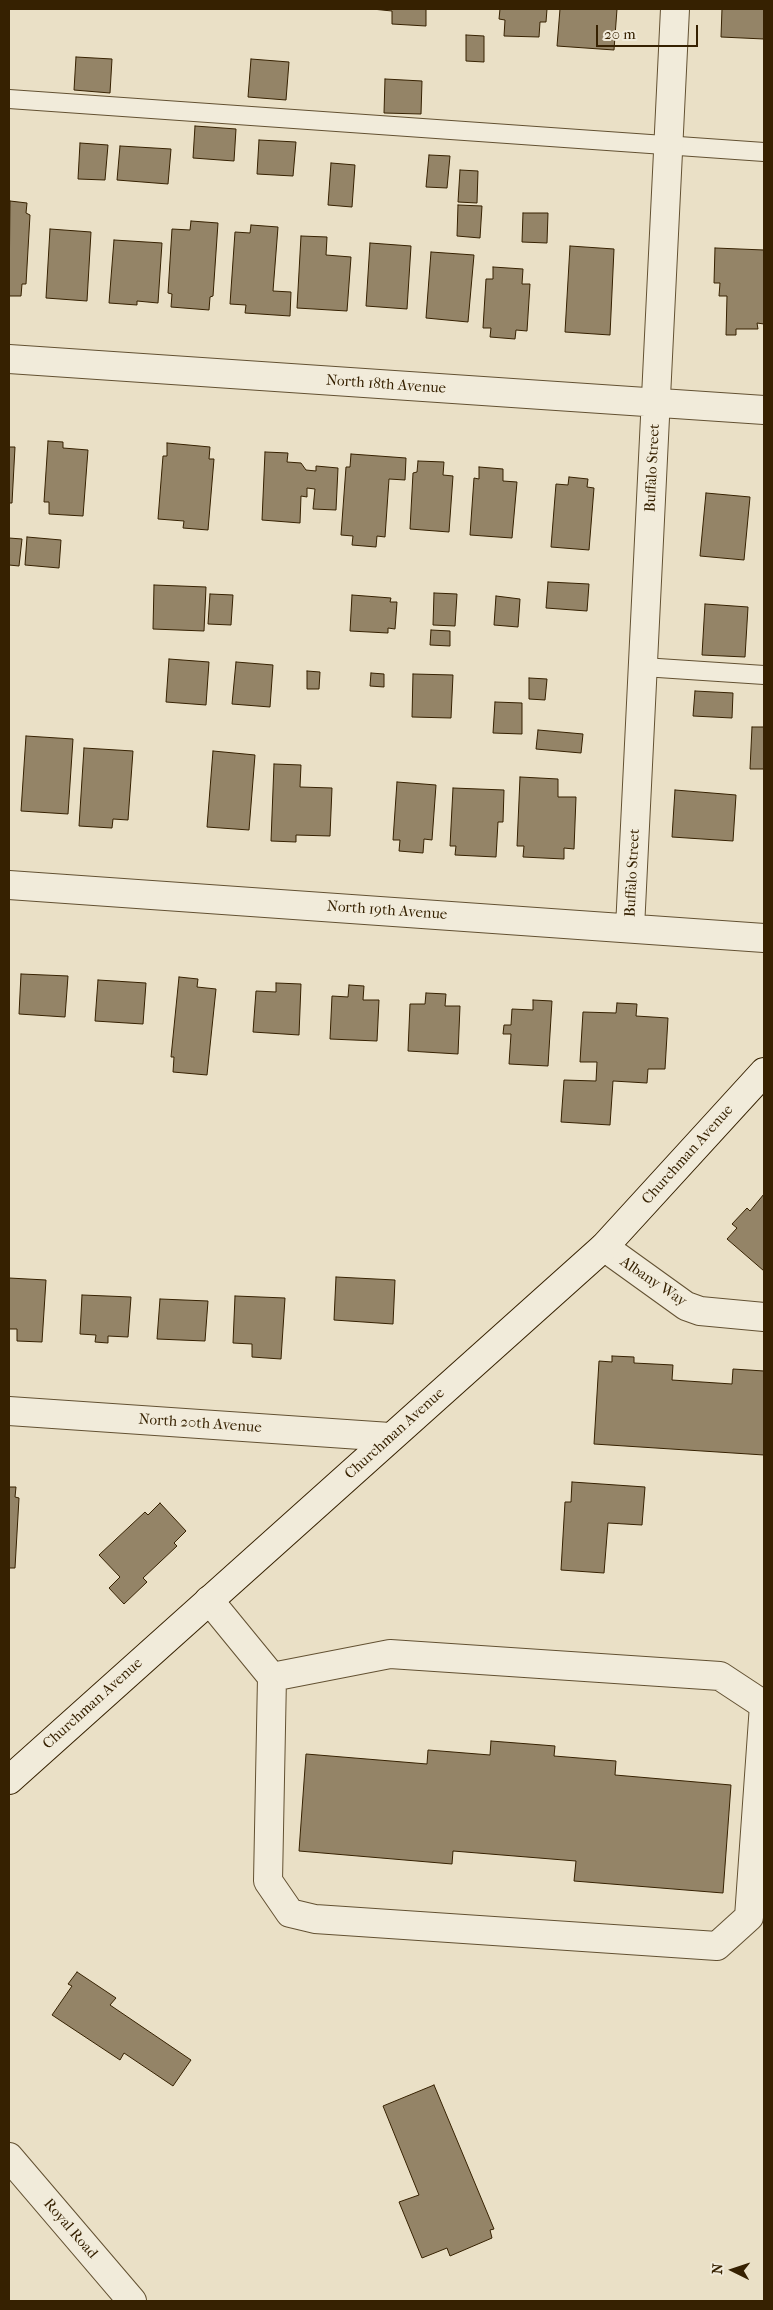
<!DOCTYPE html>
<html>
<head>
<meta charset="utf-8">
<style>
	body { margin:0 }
	#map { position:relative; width:773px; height:2310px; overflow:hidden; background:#eae0c6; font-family:"IM FELL French Canon",serif }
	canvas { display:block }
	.frame { position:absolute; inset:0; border:10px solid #362101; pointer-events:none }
	.north { position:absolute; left:708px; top:2245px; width:50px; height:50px; -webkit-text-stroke:4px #f1ebda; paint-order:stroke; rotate:274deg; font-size:14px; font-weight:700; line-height:20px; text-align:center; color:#362101 }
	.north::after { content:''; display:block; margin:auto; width:18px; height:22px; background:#362101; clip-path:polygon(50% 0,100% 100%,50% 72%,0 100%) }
	.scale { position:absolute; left:596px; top:25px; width:102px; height:22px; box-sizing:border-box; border:2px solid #362101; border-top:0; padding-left:6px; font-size:15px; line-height:18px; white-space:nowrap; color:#362101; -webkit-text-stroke:4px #f1ebda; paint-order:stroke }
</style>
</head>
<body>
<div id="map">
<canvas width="773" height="2310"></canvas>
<div class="frame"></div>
<div class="north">N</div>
<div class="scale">20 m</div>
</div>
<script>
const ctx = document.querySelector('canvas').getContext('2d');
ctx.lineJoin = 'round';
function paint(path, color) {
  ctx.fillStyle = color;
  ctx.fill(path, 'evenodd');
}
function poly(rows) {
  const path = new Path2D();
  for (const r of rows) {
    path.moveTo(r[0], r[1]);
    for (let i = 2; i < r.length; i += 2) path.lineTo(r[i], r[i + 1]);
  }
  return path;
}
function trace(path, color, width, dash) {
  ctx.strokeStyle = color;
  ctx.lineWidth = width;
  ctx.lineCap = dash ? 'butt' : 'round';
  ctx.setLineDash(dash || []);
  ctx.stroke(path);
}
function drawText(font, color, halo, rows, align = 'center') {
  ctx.font = font + ' "IM FELL French Canon",serif';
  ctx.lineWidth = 4;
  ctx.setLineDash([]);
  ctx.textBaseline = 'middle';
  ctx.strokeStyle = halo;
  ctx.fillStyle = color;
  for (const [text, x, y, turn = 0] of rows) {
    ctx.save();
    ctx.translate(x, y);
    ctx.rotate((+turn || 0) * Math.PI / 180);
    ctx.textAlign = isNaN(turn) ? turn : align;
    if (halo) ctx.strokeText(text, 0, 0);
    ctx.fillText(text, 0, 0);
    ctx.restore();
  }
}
const building = poly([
	[372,9,426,9,426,26,392,24,392,11,372,9],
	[500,9,547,9,546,22,540,22,539,37,504,36,505,20,499,19,500,9],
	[560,9,617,9,614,50,557,46,560,9],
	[722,9,764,9,764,39,721,37,722,9],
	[466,35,484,36,484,62,466,61,466,35],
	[76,57,112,59,110,93,74,90,76,57],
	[251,59,289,62,286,100,248,97,251,59],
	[385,79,422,81,421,114,384,113,385,79],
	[195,126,236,129,234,161,193,158,195,126],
	[259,140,296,142,293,176,257,174,259,140],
	[80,143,108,145,105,180,78,179,80,143],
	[120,146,171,149,168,184,117,180,120,146],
	[429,155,450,156,447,188,426,187,429,155],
	[331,163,355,165,352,207,328,205,331,163],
	[460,170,478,171,477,203,458,202,460,170],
	[10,201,27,203,26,213,30,215,26,284,22,284,21,296,9,296,10,201],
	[458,205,482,206,480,238,457,236,458,205],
	[523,213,548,213,547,243,522,242,523,213],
	[191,221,218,223,213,296,210,297,209,310,171,307,172,294,168,293,172,229,190,230,191,221],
	[251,225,278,227,273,291,291,292,290,316,245,313,246,305,230,304,235,232,250,233,251,225],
	[50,229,91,232,87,301,46,298,50,229],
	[301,236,327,237,326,255,351,257,347,311,297,308,301,236],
	[114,240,162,243,158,303,137,301,137,305,109,303,114,240],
	[370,243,411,246,407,309,366,306,370,243],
	[570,246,614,249,610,335,565,332,570,246],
	[715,248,764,250,764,324,757,323,758,329,736,329,736,335,726,335,727,296,719,296,720,283,714,283,715,248],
	[431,252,474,255,468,322,426,318,431,252],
	[493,267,523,269,522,284,530,284,527,331,516,330,515,339,490,337,491,328,483,328,486,279,493,279,493,267],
	[48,441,63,442,63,448,88,450,83,516,49,514,49,502,44,502,48,441],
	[167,443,210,447,209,459,214,459,208,530,183,528,184,521,158,519,163,456,167,456,167,443],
	[9,447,15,447,12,503,9,503,9,447],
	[265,452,288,453,287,462,301,463,306,470,316,471,316,466,338,468,336,510,313,509,315,489,307,488,307,497,301,496,300,523,262,520,265,452],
	[351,454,406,458,405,480,389,479,385,537,377,536,376,547,352,545,353,536,341,535,346,467,350,467,351,454],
	[418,461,444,462,443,475,453,476,449,532,410,529,413,473,417,472,418,461],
	[479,467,503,469,503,481,517,482,512,538,470,535,474,478,479,479,479,467],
	[569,477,588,479,587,487,594,488,589,550,551,547,556,484,568,485,569,477],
	[706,493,750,497,744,560,700,556,706,493],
	[27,537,61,540,59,568,25,565,27,537],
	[9,538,22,539,19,566,9,565,9,538],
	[548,582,589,584,587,611,546,608,548,582],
	[154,585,206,587,204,631,153,629,154,585],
	[434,593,457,594,455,626,433,625,434,593],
	[210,594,233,595,231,625,208,624,210,594],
	[352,595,391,598,390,602,397,602,395,629,388,628,388,633,350,631,352,595],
	[496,596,520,599,518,627,494,625,496,596],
	[705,604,748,607,745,657,702,655,705,604],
	[431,630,450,631,450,646,430,645,431,630],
	[169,659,209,662,206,705,166,702,169,659],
	[236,662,273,665,270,707,232,704,236,662],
	[307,671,320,672,319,689,307,689,307,671],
	[371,673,384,674,384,687,370,686,371,673],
	[413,674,453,675,451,718,412,717,413,674],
	[529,678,547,679,545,700,529,699,529,678],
	[695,691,733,693,732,718,693,716,695,691],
	[495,702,522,703,522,734,493,733,495,702],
	[752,727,764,727,764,769,750,769,752,727],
	[538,730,583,734,581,753,536,749,538,730],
	[26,736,73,739,68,814,21,811,26,736],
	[84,748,133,751,128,820,113,819,112,828,79,826,84,748],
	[213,751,255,755,249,830,207,827,213,751],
	[274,764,301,765,300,787,332,788,330,836,296,835,296,842,271,841,274,764],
	[520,777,558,779,558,797,576,797,574,849,564,848,564,859,523,857,524,846,517,846,520,777],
	[397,782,436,785,432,840,424,839,423,853,399,851,400,840,393,840,397,782],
	[453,788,504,790,503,822,498,822,496,857,455,855,456,846,450,846,453,788],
	[675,790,736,795,733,841,672,837,675,790],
	[21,974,68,976,65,1017,19,1014,21,974],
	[179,977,198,979,197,987,216,989,207,1075,173,1072,174,1057,171,1057,179,977],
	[98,980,146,983,143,1024,95,1021,98,980],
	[276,983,301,984,299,1035,253,1032,256,991,276,992,276,983],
	[349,985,364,986,363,1000,379,1000,377,1041,330,1039,332,996,348,997,349,985],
	[426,993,446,994,445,1006,460,1006,458,1054,408,1051,410,1004,425,1004,426,993],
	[533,1000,552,1001,548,1066,509,1064,511,1034,503,1034,504,1025,511,1025,512,1009,533,1010,533,1000],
	[617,1003,637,1004,636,1016,668,1018,665,1069,648,1069,647,1083,613,1081,610,1125,561,1122,564,1080,596,1081,597,1062,580,1062,583,1012,616,1013,617,1003],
	[764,1194,764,1271,727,1239,737,1228,732,1224,747,1208,750,1211,764,1194],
	[336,1277,395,1280,393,1324,334,1320,336,1277],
	[9,1278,46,1280,42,1342,17,1341,17,1329,9,1329,9,1278],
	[82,1295,131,1297,128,1337,108,1336,108,1343,95,1342,96,1335,80,1334,82,1295],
	[235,1296,285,1298,281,1359,252,1357,252,1344,233,1343,235,1296],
	[160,1299,208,1301,205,1341,157,1339,160,1299],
	[612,1356,634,1357,634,1363,673,1365,672,1380,732,1384,733,1369,764,1371,764,1455,594,1444,599,1361,612,1362,612,1356],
	[572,1482,645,1487,642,1525,608,1523,604,1573,561,1570,565,1502,571,1502,572,1482],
	[9,1487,16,1487,15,1497,19,1498,15,1568,9,1568,9,1581,9,1487],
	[160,1503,186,1531,174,1543,177,1546,143,1578,147,1582,124,1604,109,1588,120,1577,99,1555,145,1512,148,1515,160,1503],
	[491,1741,555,1746,554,1756,616,1761,615,1775,731,1785,723,1893,574,1881,576,1861,453,1851,452,1864,299,1851,306,1754,427,1764,428,1750,490,1755,491,1741],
	[77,1972,116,1998,110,2005,191,2060,173,2086,124,2053,120,2060,52,2015,72,1986,68,1984,77,1972],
	[434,2085,494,2229,490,2230,492,2238,450,2256,447,2248,422,2258,399,2202,419,2195,383,2106,434,2085]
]);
paint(building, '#948467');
trace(building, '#362101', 1);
const lane = poly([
	[9,99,764,152],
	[643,667,764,675]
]);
const street = poly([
	[9,359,764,410],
	[9,885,764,938],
	[630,928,675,9],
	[604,1247,686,1306,700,1311,764,1317],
	[9,1411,390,1437],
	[209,1600,272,1677,268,1881,290,1913,315,1919,717,1946,749,1917,764,1705,720,1676,390,1654,272,1677],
	[9,2157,132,2301]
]);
const secondary = poly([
	[9,1780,604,1247,764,1072]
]);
trace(lane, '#635132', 20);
trace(street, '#635132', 30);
trace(secondary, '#362101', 30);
trace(lane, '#f1ebda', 18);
trace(street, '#f1ebda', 28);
trace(secondary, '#f1ebda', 28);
drawText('15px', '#362101', '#f1ebda', [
	["North 18th Avenue",386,385,4],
	["Buffalo Street",653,468,-87],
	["Buffalo Street",633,873,-87],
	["North 19th Avenue",387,911,4],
	["Churchman Avenue",688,1155,-48],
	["Albany Way",653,1282,34],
	["North 20th Avenue",200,1424,4],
	["Churchman Avenue",395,1434,-42],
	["Churchman Avenue",93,1704,-42],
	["Royal Road",70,2229,49]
]);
</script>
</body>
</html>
